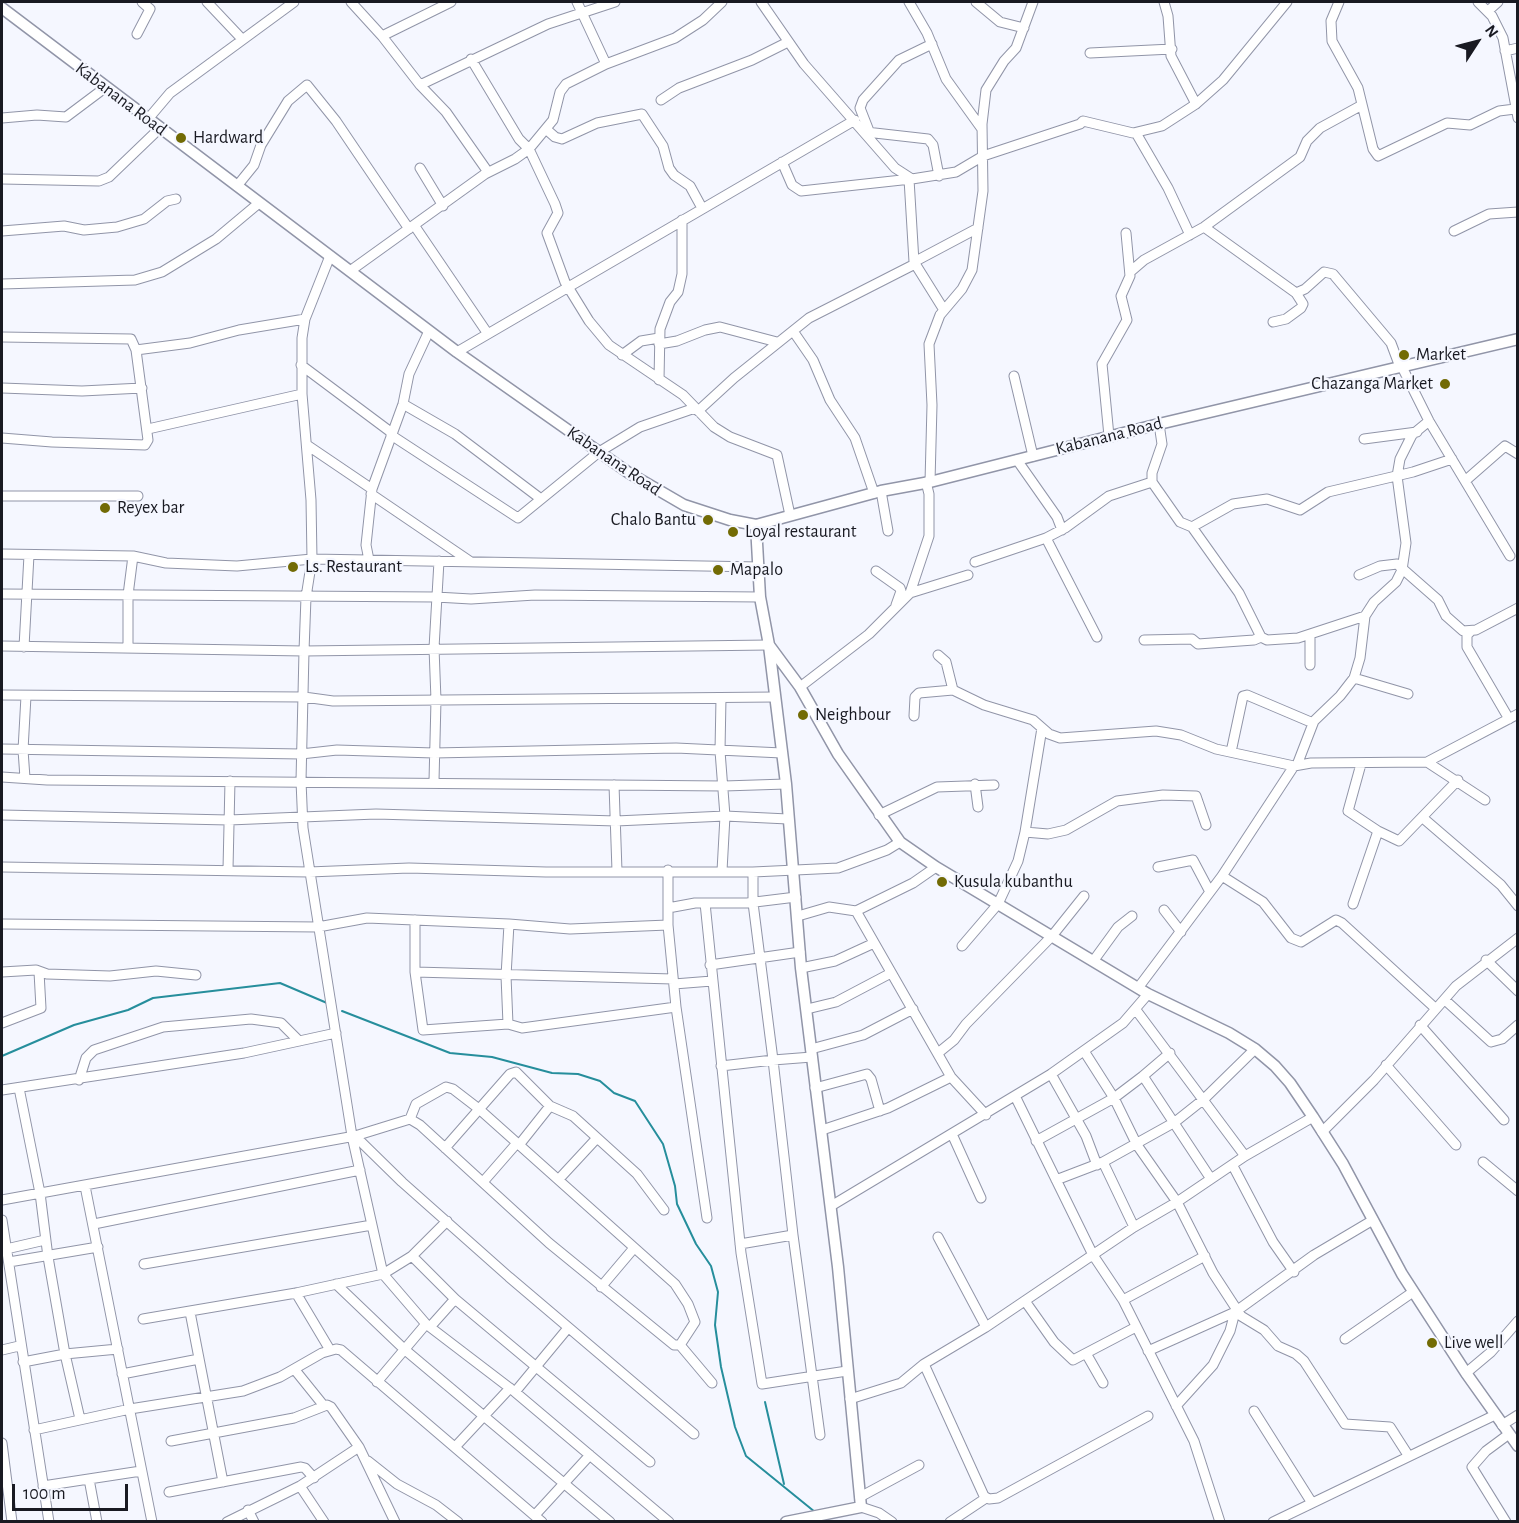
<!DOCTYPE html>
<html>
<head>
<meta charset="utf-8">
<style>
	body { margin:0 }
	#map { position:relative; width:1519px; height:1523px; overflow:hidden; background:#f5f7ff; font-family:"Alegreya Sans",sans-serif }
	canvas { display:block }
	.frame { position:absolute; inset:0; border:3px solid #191a22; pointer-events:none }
	.north { position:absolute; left:1447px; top:12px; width:60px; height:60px; -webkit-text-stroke:4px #f5f7ff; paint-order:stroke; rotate:54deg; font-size:16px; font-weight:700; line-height:24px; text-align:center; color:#191a22 }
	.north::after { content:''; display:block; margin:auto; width:21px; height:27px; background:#191a22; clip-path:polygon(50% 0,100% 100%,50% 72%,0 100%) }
	.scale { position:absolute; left:12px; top:1484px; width:116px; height:27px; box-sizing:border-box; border:3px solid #191a22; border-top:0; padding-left:8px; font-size:18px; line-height:21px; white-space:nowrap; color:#191a22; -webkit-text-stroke:4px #f5f7ff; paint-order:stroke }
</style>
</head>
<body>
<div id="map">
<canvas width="1519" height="1523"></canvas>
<div class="frame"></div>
<div class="north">N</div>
<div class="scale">100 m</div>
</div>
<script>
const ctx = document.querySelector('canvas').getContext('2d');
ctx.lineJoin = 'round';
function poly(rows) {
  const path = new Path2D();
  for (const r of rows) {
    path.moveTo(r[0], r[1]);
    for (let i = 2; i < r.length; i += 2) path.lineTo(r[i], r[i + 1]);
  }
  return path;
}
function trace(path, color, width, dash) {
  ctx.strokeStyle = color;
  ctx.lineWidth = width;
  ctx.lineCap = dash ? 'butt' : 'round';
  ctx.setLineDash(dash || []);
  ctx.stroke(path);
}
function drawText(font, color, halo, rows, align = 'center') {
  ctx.font = font + ' "Alegreya Sans",sans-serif';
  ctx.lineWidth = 4.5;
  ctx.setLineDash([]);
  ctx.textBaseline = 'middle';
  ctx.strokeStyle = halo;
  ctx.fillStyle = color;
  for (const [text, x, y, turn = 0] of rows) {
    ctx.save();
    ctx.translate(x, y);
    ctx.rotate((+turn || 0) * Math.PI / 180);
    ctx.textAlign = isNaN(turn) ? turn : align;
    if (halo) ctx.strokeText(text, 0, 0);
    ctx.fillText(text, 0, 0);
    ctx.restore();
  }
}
trace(poly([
	[342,1011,450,1053,492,1057,552,1073,578,1074,600,1081,614,1093,635,1101,663,1144,675,1186,677,1204,696,1244,711,1266,718,1292,715,1325,721,1367,735,1427,746,1456,815,1512],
	[2,1056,74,1025,128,1010,153,998,280,983,327,1003],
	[765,1402,784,1484]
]), '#268e9c', 2);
const minor = poly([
	[207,2,242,39],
	[351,2,382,36,451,2],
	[577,2,606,64],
	[761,2,804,64,895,168,912,179,956,172,983,156,1080,124,1083,121,1133,133,1162,126,1196,104,1223,80,1287,2],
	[909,2,927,33,946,79,982,129],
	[976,2,1000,22,1024,28],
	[1164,2,1168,16,1171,56,1196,104],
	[1339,2,1331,21,1332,41,1358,88,1373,149,1378,156,1447,123,1470,125,1499,111,1515,109],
	[1478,2,1492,16,1503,38,1518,118],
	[1488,11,1498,2],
	[137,34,150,9,142,2],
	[382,36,420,85,446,112,488,172],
	[1505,51,1518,48],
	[1090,53,1172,49],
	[471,59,519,139,529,149,555,204,558,213,547,233,565,282,589,321,609,345,683,395,714,427,730,437,777,455,790,515],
	[420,85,548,24,615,2],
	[661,100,679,88,752,60,788,42],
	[2,118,37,115,66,117,106,87],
	[148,119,170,93,294,2],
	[547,130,555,137,562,139,597,123,642,114,663,146,669,168,674,175,690,186,702,208],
	[869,131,860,108,863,100,899,60,932,44],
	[866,132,928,139,933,145,939,176],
	[1136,133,1168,188,1190,235],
	[782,162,792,185,801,191,911,179],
	[420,168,443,206],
	[2,179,99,181,109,177,160,128],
	[909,179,914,262,944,310],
	[237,186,254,165,261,145,288,101,307,85,336,121,409,229],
	[414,225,488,334],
	[1204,227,1296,293,1303,304,1301,308,1286,319,1273,322],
	[2,231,64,226,84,230,117,227,144,219,167,201,176,199],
	[1454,231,1489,214,1518,212],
	[330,256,305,319,302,338,302,394,311,500,312,559,306,597,304,651,301,781,303,828,352,1136,383,1274,426,1324,515,1392,669,1522],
	[914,262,978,228],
	[350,271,485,174,515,159,529,149,553,120,560,92,566,84,606,64,675,38,703,20,722,2],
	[1130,272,1144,260,1204,227,1300,157,1307,141,1320,128,1362,105],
	[2,284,135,280,162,272,216,239,259,203],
	[1296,293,1305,289,1324,272,1333,274,1391,343,1400,367],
	[793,331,813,360,830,400,855,438,874,493],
	[2,337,131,339,136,350,148,440,145,445,52,442,2,438],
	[659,344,677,341,705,330,720,327,777,342],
	[136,350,190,343,239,330,305,319],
	[457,352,855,120],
	[622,355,641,341,659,338],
	[301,365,392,433],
	[1402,367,1429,421,1510,556],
	[1014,376,1033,456],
	[659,380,660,329,670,302,678,292,682,274,682,220],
	[2,388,82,391,142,388],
	[403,404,455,434,541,499],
	[698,411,734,378,809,318,915,264],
	[1159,424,1162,444,1152,473,1152,482,1180,522,1192,527,1239,593,1261,637,1267,640,1298,638,1365,616],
	[148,429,302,394],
	[391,435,518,518,599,452,640,427,695,408],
	[1109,436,1102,364,1127,320,1121,296,1130,276,1126,233],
	[1364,439,1417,432],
	[307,445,372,489],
	[1017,460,1057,517,1062,530],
	[1465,481,1505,446,1518,454],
	[930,482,932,405,929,344,940,315,962,289,972,270,983,191,982,124,986,90,1004,61,1016,48,1033,2],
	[881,491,888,531],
	[371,494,471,562],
	[2,496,138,496],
	[1192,527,1233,504,1267,499,1300,510,1328,492,1413,472,1452,459],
	[1046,538,1097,637],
	[2,554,133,556,166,563,237,566,312,559,760,567],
	[369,560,366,545,372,489,403,404,409,374,429,331],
	[975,562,1046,538,1065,528,1109,496,1152,482],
	[876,571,900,588,901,591,896,605],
	[1359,575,1380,566,1397,564,1438,600,1446,616,1463,631,1476,630,1518,608],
	[910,593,968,575],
	[2,594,436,597,471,599,535,595,760,597],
	[1471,631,1467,635,1467,647,1509,719],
	[1144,640,1192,639,1198,644,1254,640,1261,637],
	[2,646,304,651,769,645],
	[24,647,29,555],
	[128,648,128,595,133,556],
	[938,655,946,662,953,690,984,705,1033,720,1049,734,1060,738,1156,731,1181,735,1216,749,1294,766,1311,763,1427,762,1518,714],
	[1310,665,1310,635],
	[1354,678,1408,694],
	[800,687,869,634,910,593,929,536,929,494,926,482],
	[2,695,304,697,333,701,775,697],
	[721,698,720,751,725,816,722,871],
	[914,716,915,697,919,693,953,690],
	[2,749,301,754,337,750,434,753,676,748,782,753],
	[1231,752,1243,696,1247,695,1313,723],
	[1427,762,1485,800],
	[1297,765,1314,721,1340,696,1354,678,1360,658,1365,616,1374,602,1396,582,1402,570,1406,543,1397,476,1400,459,1412,435,1429,421],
	[2,777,47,780,724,786,786,784],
	[25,778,23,750,26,696],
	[434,781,436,700,434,648,439,561],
	[975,784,978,807],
	[614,785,617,871],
	[2,815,229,820,376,814,616,821,725,816,788,819],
	[879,815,937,787,994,785],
	[1423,818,1501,885,1518,906],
	[1378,831,1399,841,1458,780],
	[1025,832,1042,728],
	[2,867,309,872,409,868,546,872,753,872,838,868,887,850,900,842],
	[1158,867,1193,860,1210,892],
	[228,869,230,781],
	[1222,876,1263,902,1291,938,1301,942,1336,920,1342,923,1435,1008],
	[705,903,741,1253,762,1384,847,1371],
	[1353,904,1378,831,1348,811,1361,764],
	[668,908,695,903,747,903,796,897],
	[1164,910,1181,932],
	[798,916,829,907,856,911],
	[415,920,415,972],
	[2,924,318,927,367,918,509,924,570,929,668,925,676,1007,707,1218],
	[668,925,668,870],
	[962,946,998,904,1018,861,1025,832,1048,834,1066,830,1117,801,1163,795,1196,796,1206,825],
	[1094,960,1118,927,1132,916],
	[1486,960,1518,991],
	[710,965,800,952],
	[801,968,835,961,872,944],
	[2,972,36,970,47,974,110,976,156,971,196,975],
	[673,979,415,972,423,1030,508,1024,522,1028,676,1007],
	[674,984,712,981],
	[1138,988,1222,876,1294,766],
	[1445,1000,1491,1042,1502,1039,1518,1025],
	[807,1009,836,1002,891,973],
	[1136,1010,1245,1156],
	[2,1023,41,1008,39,972],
	[508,1024,506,976,509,924],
	[1420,1025,1504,1120],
	[811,1049,863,1035,913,1009],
	[1084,1051,1114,1098,1137,1145,1177,1202,1213,1273,1241,1316,1264,1330,1278,1346,1296,1354,1304,1361,1345,1424,1390,1427,1408,1455],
	[938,1053,954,1040,966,1024,1052,936,1084,896],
	[1386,1065,1456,1145],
	[721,1066,773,1060,753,903,753,872],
	[1051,1074,1086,1136,1097,1165],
	[1143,1076,1170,1053],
	[951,1077,986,1115],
	[79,1080,86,1058,94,1050,163,1027,251,1019,281,1023,299,1041],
	[19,1088,40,1193,48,1257,65,1354,80,1419],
	[815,1088,867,1074,871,1079,880,1111],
	[2,1090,244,1053,336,1033],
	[1016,1098,1093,1255,1123,1300,1194,1441,1220,1522],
	[410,1119,416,1104,446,1087,453,1089,479,1109,675,1284,688,1304,695,1322,680,1345],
	[822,1130,888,1108,951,1077,856,911,913,883,936,867],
	[1322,1132,1374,1080,1456,986,1518,938],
	[952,1134,981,1198],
	[355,1136,402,1182,509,1277,694,1434],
	[1036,1141,1114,1098,1143,1076,1211,1179],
	[519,1145,550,1106],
	[445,1148,510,1074,516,1072,550,1106,573,1116,637,1174,664,1210],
	[1103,1162,1134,1227],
	[1483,1162,1518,1191],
	[1233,1166,1273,1242,1294,1272],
	[559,1179,597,1138],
	[1056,1180,1103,1162,1175,1122,1204,1099,1255,1049],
	[483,1182,517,1143],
	[85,1186,152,1522],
	[2,1200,355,1136,410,1119,420,1125,549,1243,674,1345,680,1345,712,1383],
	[831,1206,1051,1074,1123,1023,1148,994],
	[2,1220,49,1522],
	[94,1224,360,1170],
	[793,1235,820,1435],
	[938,1237,986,1327],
	[740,1244,793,1235,773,1060,812,1057],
	[2,1250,45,1240],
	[412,1256,455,1299],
	[9,1262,98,1247],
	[144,1264,372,1225],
	[336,1284,404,1349,610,1522],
	[601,1287,634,1248],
	[296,1293,330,1350],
	[1123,1300,1205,1256],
	[1025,1301,1054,1342,1073,1360,1136,1327],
	[190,1312,223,1482],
	[143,1319,296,1293,383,1274,412,1256,447,1221],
	[430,1327,455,1299,650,1462],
	[1345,1339,1413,1292],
	[2,1350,19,1346],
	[1148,1351,1235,1312,1314,1255,1373,1220],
	[1087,1355,1103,1383],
	[23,1362,65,1354,118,1349],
	[924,1364,984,1496,989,1499,998,1498,1148,1416],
	[295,1370,324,1406],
	[1466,1373,1491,1352,1518,1321],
	[122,1374,199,1359],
	[377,1382,426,1324],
	[515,1392,568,1328],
	[850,1399,901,1383,924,1364,986,1327,1134,1227,1177,1202,1245,1156,1313,1117],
	[1176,1406,1213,1365,1230,1331,1235,1312],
	[1254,1411,1312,1503],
	[1502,1425,1518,1415],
	[34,1430,130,1409,243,1391,280,1377,322,1353,336,1349,341,1350,542,1522],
	[171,1441,294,1418,327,1405,331,1407,359,1447,395,1522],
	[2,1443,12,1522],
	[456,1446,510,1388],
	[368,1461,397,1484,436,1505,458,1522],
	[89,1479,97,1522],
	[43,1486,141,1471],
	[300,1486,324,1522],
	[169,1492,301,1467,305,1468,314,1478],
	[860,1497,919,1465],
	[861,1507,879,1513,892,1522],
	[248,1510,254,1522],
	[535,1515,590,1455],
	[227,1522,300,1486,359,1447],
	[950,1522,986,1498],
	[1273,1522,1495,1415],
	[1506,1522,1472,1467,1486,1451,1509,1434]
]);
const tertiary = poly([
	[2,8,457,352,629,473,684,505,730,520,756,525,881,491,930,482,1159,424,1518,339],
	[756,525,760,597,769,645,800,687,838,754,900,842,936,867,1148,994,1229,1033,1255,1049,1275,1066,1290,1083,1313,1117,1343,1164,1402,1274,1466,1373,1518,1446],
	[769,646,786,784,801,968,838,1267,861,1507,786,1522]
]);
trace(minor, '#9195a8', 11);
trace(tertiary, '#9195a8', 13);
trace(minor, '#fff', 9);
trace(tertiary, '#fff', 10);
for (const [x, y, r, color] of [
	[181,138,6,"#726b05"],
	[1404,355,6,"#726b05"],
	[1445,384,6,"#726b05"],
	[105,508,6,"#726b05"],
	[708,520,6,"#726b05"],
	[733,532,6,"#726b05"],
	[293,567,6,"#726b05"],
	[718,570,6,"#726b05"],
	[803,715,6,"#726b05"],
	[942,882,6,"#726b05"],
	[1432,1343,6,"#726b05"]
]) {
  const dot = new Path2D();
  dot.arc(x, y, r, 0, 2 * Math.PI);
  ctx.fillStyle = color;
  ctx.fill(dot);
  trace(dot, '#f5f7ff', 2);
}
drawText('18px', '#191a22', '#f5f7ff', [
	["Kabanana Road",121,99,37],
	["Kabanana Road",1109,436,-14],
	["Kabanana Road",614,461,34]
]);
drawText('18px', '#191a22', '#f5f7ff', [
	["Hardward",193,138],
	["Market",1416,355],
	["Chazanga Market",1433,384,"right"],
	["Reyex bar",117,508],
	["Chalo Bantu",696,520,"right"],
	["Loyal restaurant",745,532],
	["Ls. Restaurant",305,567],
	["Mapalo",730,570],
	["Neighbour",815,715],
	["Kusula kubanthu",954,882],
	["Live well",1444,1343]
], 'left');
</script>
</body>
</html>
